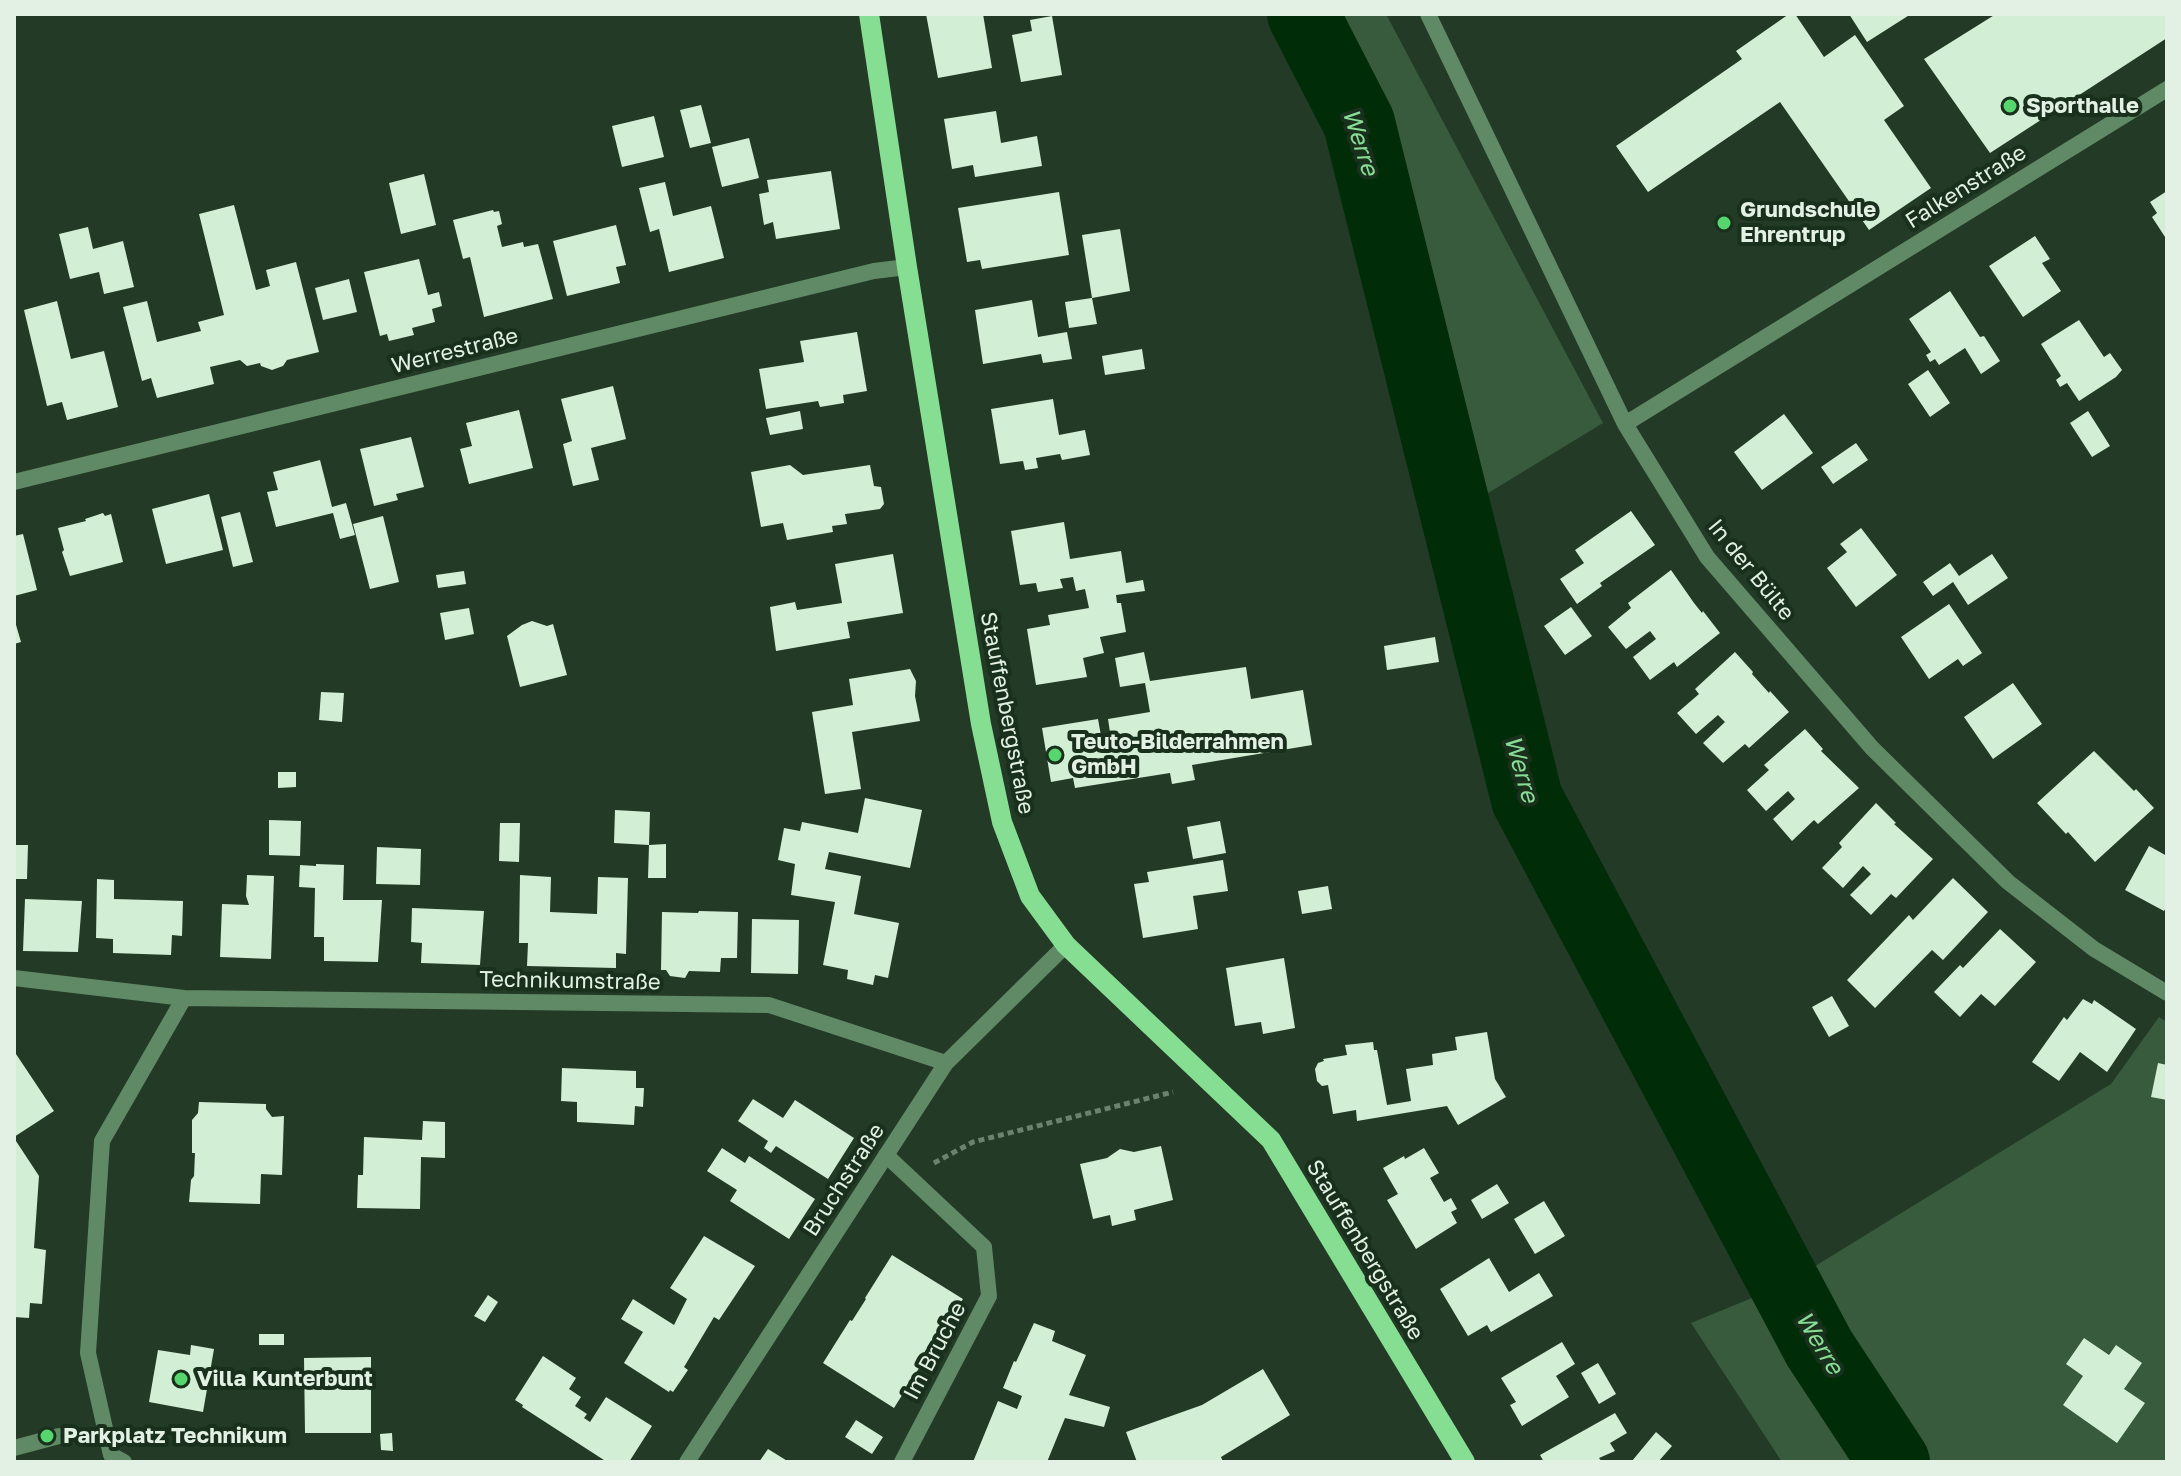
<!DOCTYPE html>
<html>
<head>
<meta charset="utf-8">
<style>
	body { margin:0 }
	#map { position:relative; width:2181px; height:1476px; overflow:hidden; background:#233a26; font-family:"Golos Text",sans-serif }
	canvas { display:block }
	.frame { position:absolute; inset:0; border:16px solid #e3f1e4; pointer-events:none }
</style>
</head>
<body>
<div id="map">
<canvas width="2181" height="1476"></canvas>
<div class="frame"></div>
</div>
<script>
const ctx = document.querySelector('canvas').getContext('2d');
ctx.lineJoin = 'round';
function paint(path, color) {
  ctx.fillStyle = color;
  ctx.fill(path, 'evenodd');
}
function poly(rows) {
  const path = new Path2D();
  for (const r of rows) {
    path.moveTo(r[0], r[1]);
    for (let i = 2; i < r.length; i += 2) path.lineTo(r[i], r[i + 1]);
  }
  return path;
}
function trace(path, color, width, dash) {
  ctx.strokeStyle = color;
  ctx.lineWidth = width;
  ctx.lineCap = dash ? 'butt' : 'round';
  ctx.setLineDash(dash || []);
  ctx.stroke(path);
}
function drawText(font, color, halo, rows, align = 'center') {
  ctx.font = font + ' "Golos Text",sans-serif';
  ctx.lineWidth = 8;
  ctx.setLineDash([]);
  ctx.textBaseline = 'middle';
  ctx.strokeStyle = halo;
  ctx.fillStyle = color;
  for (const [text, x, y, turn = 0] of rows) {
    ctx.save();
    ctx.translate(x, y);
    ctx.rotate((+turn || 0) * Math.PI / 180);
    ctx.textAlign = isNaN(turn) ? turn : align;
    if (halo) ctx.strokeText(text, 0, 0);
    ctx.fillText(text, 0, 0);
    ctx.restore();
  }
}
paint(poly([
	[1277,14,1386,14,1603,423,1457,512,1356,126],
	[2159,1017,2167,1022,2167,1462,1782,1462,1691,1323,1786,1284,2111,1084]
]), '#375b3c');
trace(poly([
	[1303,14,1359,123,1527,799,1819,1348,1894,1462]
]), '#002c08', 72);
paint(poly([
	[926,14,983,14,992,68,938,78],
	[1789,14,1795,14,1824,57,1855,35,1904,106,1884,120,1931,188,1869,230,1780,102,1648,192,1616,146,1742,59,1736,51],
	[1849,14,1911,14,1867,42],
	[1996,14,2167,14,2167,38,1990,153,1924,59],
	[1052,16,1062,75,1021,82,1012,35,1032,31,1030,20],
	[701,105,711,143,690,148,680,110],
	[996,111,1001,143,1037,136,1042,166,975,177,973,165,952,169,944,119],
	[654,116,664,157,622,167,612,126],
	[749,138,759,178,722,187,712,147],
	[831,171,840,229,776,239,773,222,764,225,759,194,769,192,767,180],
	[424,174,436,225,401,234,389,183],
	[665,182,673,216,711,206,724,258,669,272,659,229,650,232,639,188],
	[2167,191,2167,240,2152,217,2157,213,2150,202],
	[1059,192,1069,255,982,269,980,260,967,262,958,208],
	[234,205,256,290,270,286,266,270,296,262,319,352,287,360,283,366,272,370,261,366,260,363,247,366,240,360,210,367,214,384,157,398,151,378,142,381,123,307,147,301,157,342,201,331,198,322,224,315,199,214],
	[493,210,494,212,499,211,502,224,497,226,502,247,523,242,524,247,538,244,553,299,484,317,470,257,463,259,453,220],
	[616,225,626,265,616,267,620,283,567,296,553,241],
	[88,227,93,249,123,241,134,287,104,294,99,272,70,279,59,234],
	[1120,229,1130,291,1092,298,1082,235],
	[2035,236,2050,259,2042,263,2061,291,2023,317,1989,266],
	[419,259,428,295,439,292,442,306,432,309,435,322,412,328,414,335,389,341,387,334,380,336,364,272],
	[349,279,357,312,323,320,315,288],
	[1950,291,1980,337,1984,336,2000,361,1981,374,1965,348,1939,365,1935,359,1930,362,1926,355,1931,352,1909,319],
	[1092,298,1097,324,1069,328,1065,302],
	[1032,300,1038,337,1067,332,1072,359,1043,363,1041,354,983,364,975,310],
	[57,301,71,359,104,351,118,407,67,420,62,402,47,406,24,310],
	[2079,320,2104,357,2110,353,2122,370,2116,377,2079,401,2067,383,2060,387,2056,380,2061,376,2041,344],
	[857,332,867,391,843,395,844,403,820,407,818,401,766,409,759,369,804,362,800,341],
	[1142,349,1145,369,1105,375,1102,356],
	[1928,370,1950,403,1930,417,1908,384],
	[613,386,626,439,591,448,599,480,573,486,563,444,572,441,561,399],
	[1053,399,1059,435,1085,430,1090,455,1062,460,1060,454,1036,458,1038,468,1025,470,1023,461,1000,464,991,409],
	[519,410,533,468,469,484,460,449,472,446,466,423],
	[800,411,803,429,770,435,766,418],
	[2088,411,2110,446,2092,457,2070,423],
	[1784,414,1813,453,1762,490,1734,452],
	[411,437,424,487,396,494,398,500,374,506,360,449],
	[1856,443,1868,460,1833,484,1821,467],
	[320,460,332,507,346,503,355,535,340,539,333,513,276,527,267,492,278,490,273,472],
	[790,465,803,475,870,465,874,486,881,487,884,504,880,509,845,514,847,524,832,526,833,532,787,540,783,523,761,527,751,472],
	[209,494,223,550,166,564,152,509],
	[1631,511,1655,545,1600,583,1602,586,1577,604,1560,579,1584,563,1575,550],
	[240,512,253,562,233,567,221,517],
	[103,513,105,516,111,514,123,562,70,576,62,552,64,550,58,528,86,521,85,519],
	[383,516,399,582,370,589,353,524],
	[1064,522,1070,559,1121,551,1126,583,1143,580,1145,591,1116,595,1117,603,1121,603,1126,632,1100,637,1104,653,1083,658,1087,677,1036,685,1027,629,1050,625,1048,615,1089,608,1085,589,1076,591,1073,577,1060,579,1063,588,1038,592,1036,583,1020,585,1011,531],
	[1861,528,1897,575,1856,607,1827,568,1847,552,1840,544],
	[23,534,37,590,14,596,14,536],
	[893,554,903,613,847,622,850,638,776,651,770,607,795,602,797,610,842,603,835,564],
	[1992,554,2008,578,1968,605,1953,582,1933,596,1923,582,1950,563,1959,576],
	[1671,570,1694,603,1702,613,1703,611,1720,633,1677,667,1674,662,1650,680,1633,657,1656,639,1650,631,1626,649,1608,627,1631,608,1628,603],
	[464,571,466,584,438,588,436,575],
	[1949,604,1982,653,1963,666,1958,659,1929,679,1901,637],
	[1571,607,1592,636,1565,655,1544,626],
	[469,608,474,634,445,640,440,613],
	[14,618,21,642,14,644],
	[532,621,547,626,553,624,567,675,520,687,507,636,522,625],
	[1435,637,1439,662,1387,670,1384,646],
	[1144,652,1150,681,1246,667,1251,699,1303,690,1312,745,1192,765,1195,780,1172,784,1170,773,1075,788,1073,778,1051,782,1042,728,1098,719,1103,747,1112,746,1108,719,1150,712,1145,683,1120,687,1115,658],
	[1735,652,1753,672,1752,674,1769,693,1770,691,1789,712,1749,748,1745,744,1723,763,1703,743,1725,722,1718,715,1696,734,1677,713,1699,694,1695,689],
	[910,669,916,681,915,696,920,721,852,732,861,789,825,794,812,712,853,705,849,679],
	[2013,683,2042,724,1993,759,1964,717],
	[321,692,344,693,342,722,319,720],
	[1805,729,1823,749,1821,751,1859,788,1818,824,1814,820,1792,841,1773,819,1795,799,1788,791,1766,811,1747,790,1769,770,1764,765],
	[2094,751,2134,791,2136,789,2154,808,2095,862,2068,832,2066,834,2037,803],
	[278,772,296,772,296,787,278,788],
	[865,798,922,810,910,868,829,852,825,869,861,876,854,914,899,923,888,978,875,975,873,985,847,979,848,970,823,965,835,902,791,895,795,864,778,860,784,828,800,831,802,822,858,833],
	[1876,803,1896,823,1894,824,1933,859,1896,898,1891,894,1871,915,1850,895,1871,874,1863,866,1843,888,1822,868,1842,847,1839,843],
	[615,810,650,812,649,845,666,844,666,878,648,878,649,845,614,843],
	[269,820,301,821,300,856,269,855],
	[1220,821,1226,853,1193,859,1187,827],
	[500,823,520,823,519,862,499,861],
	[14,845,28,845,27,879,14,879],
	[2149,846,2167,856,2167,906,2164,911,2125,890],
	[377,847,421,849,420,885,376,884],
	[1223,860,1228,891,1193,896,1198,929,1143,938,1134,884,1149,882,1147,872],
	[316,864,344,865,343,900,382,900,378,962,324,961,324,937,314,937,315,888,299,887,300,865,316,866],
	[247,875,274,876,271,959,220,957,222,904,249,905,246,896],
	[520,875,551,877,550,912,597,914,598,877,628,878,626,954,616,953,616,968,527,966,528,943,519,943],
	[1953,878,1988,912,1943,960,1932,950,1875,1008,1847,980,1909,915,1913,920],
	[97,879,114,880,114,899,183,901,182,936,172,935,171,955,113,953,113,939,96,938],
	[1328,886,1332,909,1302,914,1298,891],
	[25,899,82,901,78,952,23,951],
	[412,908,484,911,480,965,421,963,422,943,411,942],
	[699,911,738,912,737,958,721,958,720,972,689,971,685,978,670,976,666,970,661,970,662,912,698,913],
	[752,919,799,920,798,974,751,973],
	[2000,929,2036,962,1995,1006,1981,994,1960,1017,1934,992,1960,965,1963,968],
	[1284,958,1295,1028,1263,1034,1261,1022,1235,1026,1226,968],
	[1832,996,1849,1026,1829,1037,1812,1007],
	[2083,999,2092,1004,2094,1000,2136,1029,2107,1072,2080,1052,2059,1081,2032,1062,2064,1017,2067,1020],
	[1487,1032,1495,1079,1506,1097,1458,1125,1447,1106,1357,1121,1356,1110,1333,1114,1328,1085,1322,1086,1317,1081,1315,1069,1318,1063,1324,1061,1323,1059,1347,1055,1345,1045,1373,1042,1374,1050,1377,1050,1387,1105,1411,1101,1406,1069,1433,1065,1432,1054,1457,1050,1455,1037],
	[14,1051,54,1111,14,1137],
	[2158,1063,2167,1065,2167,1100,2151,1097],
	[562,1068,636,1071,636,1088,644,1088,643,1107,635,1106,634,1125,577,1122,577,1102,561,1101],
	[753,1099,783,1118,795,1100,854,1138,828,1179,776,1146,771,1153,764,1148,768,1141,738,1121],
	[199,1102,266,1104,266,1109,272,1117,284,1116,282,1175,261,1174,260,1204,189,1202,191,1180,194,1176,195,1153,192,1153,192,1120,198,1113],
	[423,1121,445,1122,445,1158,421,1157,420,1209,357,1208,358,1175,363,1175,364,1137,422,1140],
	[14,1138,39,1176,34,1248,46,1250,42,1304,30,1303,29,1318,14,1317],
	[1161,1146,1173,1200,1134,1210,1136,1220,1112,1226,1110,1215,1093,1219,1080,1164,1107,1158,1120,1149,1134,1152],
	[722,1148,745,1163,749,1156,815,1199,789,1239,730,1201,737,1190,707,1171],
	[1424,1148,1439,1173,1430,1178,1444,1202,1451,1198,1457,1209,1451,1212,1457,1223,1416,1249,1387,1200,1398,1194,1383,1168,1404,1156,1405,1159],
	[1497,1184,1509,1203,1482,1219,1471,1200],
	[1544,1201,1565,1236,1535,1254,1514,1219],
	[704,1236,755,1266,719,1320,714,1317,684,1367,688,1370,673,1392,670,1390,669,1392,624,1363,643,1332,621,1319,633,1299,674,1325,687,1299,670,1288],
	[892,1255,963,1299,919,1364,921,1365,894,1408,823,1363,850,1320,852,1321,866,1299,865,1298],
	[1489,1258,1509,1292,1539,1273,1553,1296,1491,1332,1487,1325,1468,1336,1440,1289],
	[488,1295,498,1302,485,1322,474,1316],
	[1034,1323,1055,1331,1052,1341,1086,1355,1069,1395,1110,1407,1104,1427,1065,1418,1047,1462,973,1462,998,1401,1017,1409,1022,1396,1003,1388,1014,1361,1016,1362],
	[259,1334,284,1334,284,1345,259,1345],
	[2084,1338,2109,1355,2116,1345,2142,1363,2124,1389,2145,1403,2117,1443,2063,1405,2083,1376,2066,1364],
	[1562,1342,1575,1364,1556,1376,1569,1397,1522,1426,1510,1405,1516,1402,1501,1378],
	[191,1345,214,1349,203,1412,149,1402,158,1350,190,1355],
	[543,1356,576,1378,569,1389,581,1397,575,1406,587,1414,584,1418,590,1422,606,1397,652,1426,629,1462,607,1462,522,1407,523,1405,515,1400],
	[371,1357,371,1433,305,1433,304,1358],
	[1598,1363,1616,1394,1599,1404,1581,1373],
	[1263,1369,1290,1415,1221,1457,1223,1462,1137,1462,1126,1432,1202,1405],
	[1615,1413,1627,1433,1610,1443,1615,1451,1599,1458,1602,1462,1544,1462,1540,1455],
	[856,1420,883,1437,872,1454,845,1437],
	[1656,1432,1672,1446,1658,1462,1633,1462,1632,1461],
	[392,1433,393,1451,381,1450,380,1434],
	[768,1449,789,1462,759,1462]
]), '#d2eed4');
trace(poly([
	[934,1163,973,1142,1173,1092]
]), '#6d816f', 5, [6, 4]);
trace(poly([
	[14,1448,59,1436]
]), '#608965', 16);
trace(poly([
	[1428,14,1625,424,1707,557,1872,748,2008,882,2094,949,2167,993],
	[1625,424,2167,89],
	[14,482,874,271,907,267],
	[14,978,184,998,769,1005,946,1063],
	[886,1155,984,1247,989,1296,902,1462],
	[124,1462,111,1455,88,1353,102,1141,184,998],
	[687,1462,946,1063,1066,945]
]), '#608965', 16);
trace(poly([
	[869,14,907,267,981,724,1002,822,1030,896,1066,945,1271,1140,1465,1462]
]), '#86de93', 20);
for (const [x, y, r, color] of [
	[2010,106,8,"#57d670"],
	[1724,223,8,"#57d670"],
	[1055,755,8,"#57d670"],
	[181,1379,8,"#57d670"],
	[47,1436,8,"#57d670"]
]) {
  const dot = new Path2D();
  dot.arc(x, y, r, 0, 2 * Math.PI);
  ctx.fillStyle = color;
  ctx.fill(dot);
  trace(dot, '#19301c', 3);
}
drawText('bold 22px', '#e3f1e4', '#19301c', [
	["Sporthalle",2026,106],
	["Grundschule",1740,210],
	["Ehrentrup",1740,235],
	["Teuto-Bilderrahmen",1071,742],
	["GmbH",1071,767],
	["Villa Kunterbunt",197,1379],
	["Parkplatz Technikum",63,1436]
], 'left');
drawText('22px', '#e3f1e4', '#19301c', [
	["Falkenstraße",1966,187,-32],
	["Werrestraße",455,351,-14],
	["In der Bülte",1751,570,51],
	["Stauffenbergstraße",1007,713,79],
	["Technikumstraße",570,981,1],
	["Bruchstraße",844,1180,-57],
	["Stauffenbergstraße",1365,1250,59],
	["Im Bruche",935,1351,-62]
]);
drawText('italic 24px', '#89dc95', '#19301c', [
	["Werre",1360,142,72],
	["Werre",1521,769,74],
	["Werre",1819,1343,59]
]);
</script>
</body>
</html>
